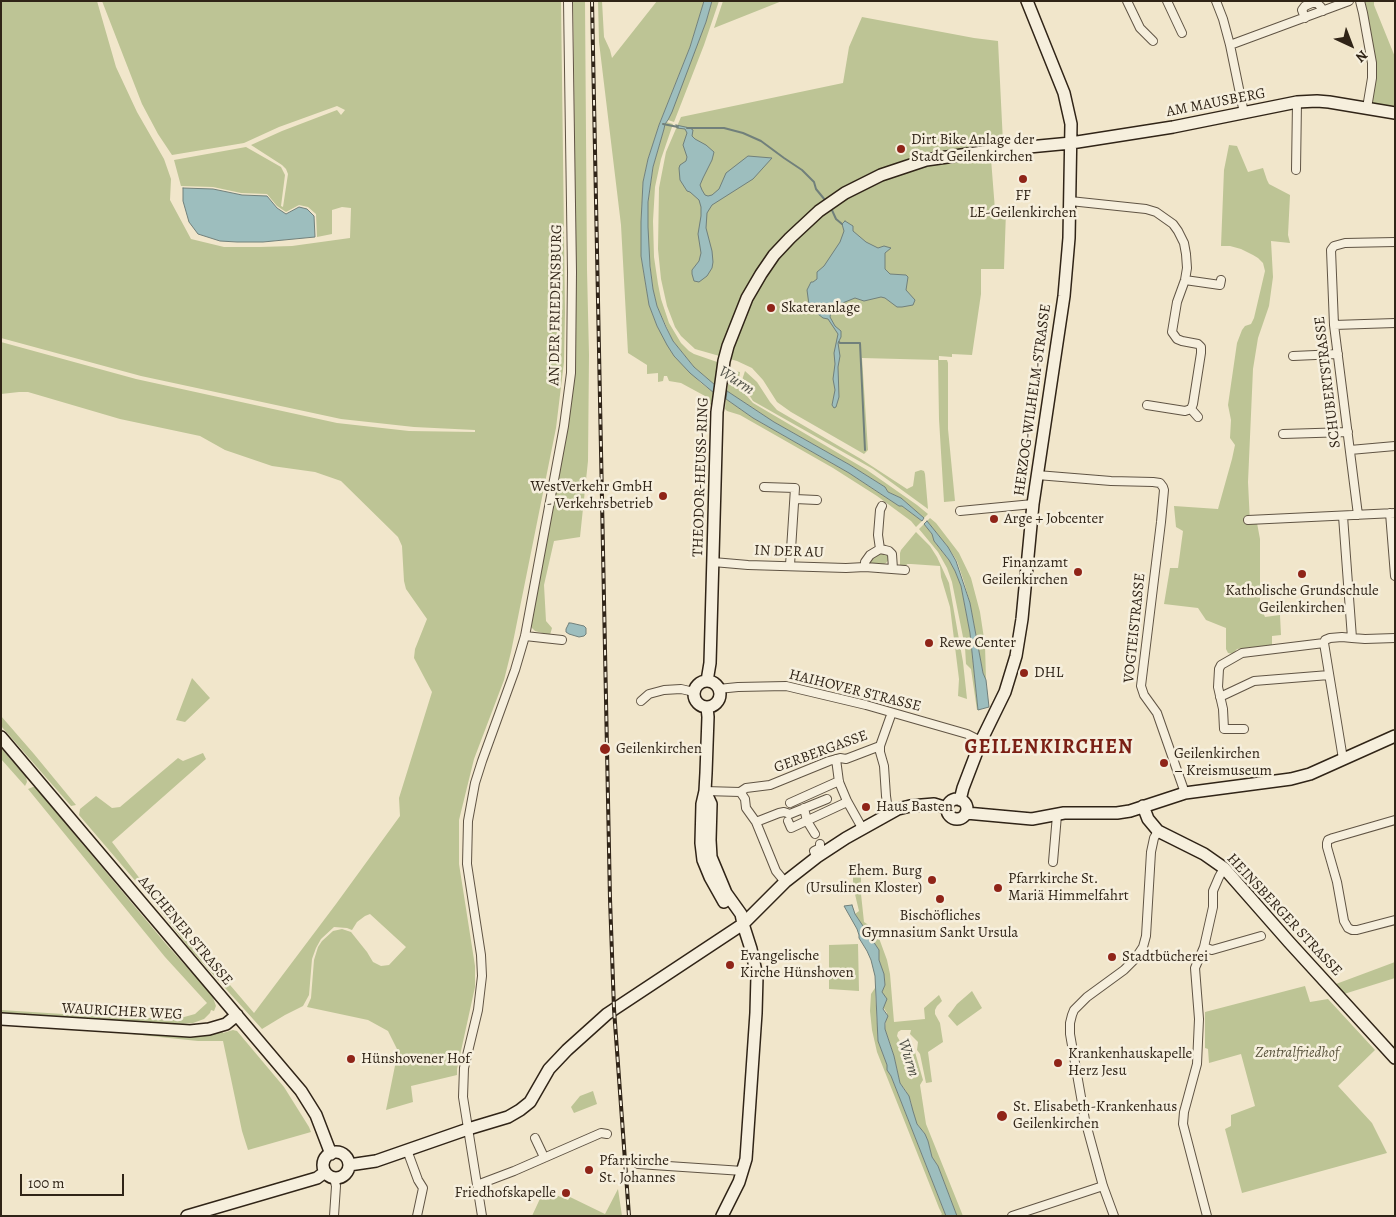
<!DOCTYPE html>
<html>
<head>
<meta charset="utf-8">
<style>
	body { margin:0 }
	#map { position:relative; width:1396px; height:1217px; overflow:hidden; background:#f1e6cb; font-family:Alegreya,serif }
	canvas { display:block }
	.frame { position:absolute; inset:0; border:2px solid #302417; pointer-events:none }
	.north { position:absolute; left:1326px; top:20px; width:50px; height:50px; -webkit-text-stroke:4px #f6efdd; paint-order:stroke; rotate:137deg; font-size:14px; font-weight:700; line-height:20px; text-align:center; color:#302417 }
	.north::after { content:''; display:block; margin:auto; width:18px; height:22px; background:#302417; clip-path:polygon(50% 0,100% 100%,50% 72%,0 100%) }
	.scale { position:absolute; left:20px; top:1174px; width:104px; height:22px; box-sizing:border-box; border:2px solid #302417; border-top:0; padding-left:6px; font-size:15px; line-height:18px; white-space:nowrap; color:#302417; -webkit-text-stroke:4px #f6efdd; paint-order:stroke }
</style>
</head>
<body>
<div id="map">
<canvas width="1396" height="1217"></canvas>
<div class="frame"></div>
<div class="north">N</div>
<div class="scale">100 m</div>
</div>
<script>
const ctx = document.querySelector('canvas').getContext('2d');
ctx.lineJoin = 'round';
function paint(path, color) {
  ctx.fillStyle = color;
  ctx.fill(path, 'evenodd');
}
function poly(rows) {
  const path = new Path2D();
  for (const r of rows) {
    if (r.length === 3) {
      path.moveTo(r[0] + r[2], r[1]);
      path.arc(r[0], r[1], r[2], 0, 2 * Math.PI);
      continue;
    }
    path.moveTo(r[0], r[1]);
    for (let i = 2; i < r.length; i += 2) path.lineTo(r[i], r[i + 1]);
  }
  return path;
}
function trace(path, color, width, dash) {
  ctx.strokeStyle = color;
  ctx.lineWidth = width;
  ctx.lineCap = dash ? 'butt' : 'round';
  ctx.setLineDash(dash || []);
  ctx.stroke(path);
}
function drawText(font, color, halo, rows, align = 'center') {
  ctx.font = font + ' Alegreya,serif';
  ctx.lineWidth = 5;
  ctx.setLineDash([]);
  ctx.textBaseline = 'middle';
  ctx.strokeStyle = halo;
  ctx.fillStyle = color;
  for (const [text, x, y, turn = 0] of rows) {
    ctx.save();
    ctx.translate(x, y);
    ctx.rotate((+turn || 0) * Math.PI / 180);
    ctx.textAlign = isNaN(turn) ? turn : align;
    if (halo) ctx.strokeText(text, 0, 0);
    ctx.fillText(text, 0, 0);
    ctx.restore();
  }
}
paint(poly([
	[1,1,97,1,116,67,137,112,164,159,171,179,170,200,191,239,224,247,260,247,292,246,350,238,351,208,342,207,332,210,332,234,317,237,316,214,308,207,299,205,286,212,277,206,267,194,241,193,213,187,181,186,174,160,246,147,281,167,285,175,281,206,283,207,288,174,286,169,282,165,251,145,282,131,337,110,341,115,345,110,337,106,279,127,244,143,172,155,158,134,142,104,102,1,561,1,565,312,564,362,556,428,511,652,504,680,474,759,459,820,459,864,475,966,475,987,457,1069,457,1075,411,1086,413,1102,386,1110,398,1051,388,1031,368,1020,307,1007,311,998,314,960,318,947,322,941,333,931,342,929,351,932,367,952,373,962,381,966,389,965,406,947,370,914,365,916,357,922,352,930,347,928,334,927,321,939,316,948,312,959,309,995,303,1006,285,1015,262,1029,190,949,150,898,79,815,80,809,96,796,112,808,120,807,178,758,183,761,203,753,206,759,112,842,147,888,254,1013,336,904,400,816,399,798,432,692,414,658,415,649,427,619,406,589,404,581,402,546,398,537,341,481,315,472,272,466,225,450,200,436,120,419,28,392,19,392,1,394,1,342,136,379,337,423,409,431,475,432,475,430,414,427,341,419,141,376,1,338],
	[573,1,585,1,587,270,589,355,588,461,580,537,554,541,544,585,546,621,552,628,550,635,535,631,531,627,568,428,576,351,574,57],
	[598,1,602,1,604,37,610,50,612,58,657,1,704,1,690,47,659,125,648,159,643,182,641,222,641,256,649,305,657,326,674,356,701,383,714,393,711,405,707,402,705,396,681,383,669,381,667,376,664,376,663,381,658,382,658,373,647,374,647,365,628,353,621,225,599,42],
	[712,1,719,1,704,45,674,122,668,120,706,22],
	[723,1,782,1,714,28],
	[1362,1,1374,1,1374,5,1395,57,1395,107,1372,103,1376,70],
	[862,17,974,38,998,41,1003,143,990,146,995,210,1006,211,1004,269,981,269,981,294,972,355,952,354,952,357,939,356,939,360,947,360,948,363,948,429,955,501,944,502,939,419,938,360,862,358,868,450,864,454,791,412,777,402,763,380,752,368,737,361,695,349,681,336,675,327,667,306,661,279,658,249,659,188,666,152,681,117,843,83,849,47],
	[666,122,673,124,661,159,655,187,653,221,654,257,658,284,661,299,669,323,681,343,689,351,694,354,720,363,715,385,694,367,673,341,657,306,653,289,648,248,648,202,653,167],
	[1229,145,1237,146,1248,172,1263,168,1267,180,1269,184,1290,195,1288,235,1290,243,1271,241,1273,277,1269,306,1258,338,1253,369,1248,482,1250,523,1257,523,1260,539,1260,605,1265,617,1280,615,1281,635,1272,636,1272,645,1237,649,1233,654,1228,653,1226,649,1226,628,1206,620,1198,608,1164,604,1170,568,1178,568,1183,531,1176,527,1174,506,1218,509,1232,459,1235,445,1230,438,1231,420,1228,405,1237,343,1242,330,1245,326,1251,324,1254,318,1265,271,1263,263,1258,258,1253,255,1241,249,1230,246,1221,246,1224,170],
	[734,371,740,372,739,379,740,383,746,395,753,403,867,470,917,505,928,514,924,518,901,498,888,492,885,487,850,465,774,422,727,391,729,378,732,372],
	[745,371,757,382,770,402,777,410,861,459,907,489,913,486,915,472,921,470,924,471,925,474,928,509,873,469,753,401,743,385,742,380],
	[726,399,753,418,849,473,899,506,902,506,922,521,916,527,911,521,877,496,833,468,740,415,727,411,725,409],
	[930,518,936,523,959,553,971,578,980,612,985,645,986,680,983,673,970,603,964,582,957,561,948,547,927,521],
	[924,524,932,534,934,541,949,560,955,571,961,586,970,633,978,710,977,710,971,669,966,664,965,647,952,582,947,568,938,552,919,529],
	[916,532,930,546,937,557,949,583,963,662,967,699,958,696,959,679,950,607,941,577,940,566,911,564,907,564,906,566,900,565,900,553,901,550],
	[882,553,886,553,889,557,889,559,886,563,884,564,870,564,873,558],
	[192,678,210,698,185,722,176,720],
	[1,716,34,754,76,805,71,806,1,726],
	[1,748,26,777,27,782,25,786,1,759],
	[33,787,35,787,166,944,212,995,216,1006,214,1011,211,1010,210,1013,204,1019,193,1023,177,1024,1,1013,1,1010,94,1016,177,1019,195,1014,207,1003,165,957,28,789],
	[856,862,861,865,861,894,864,922,876,930,887,960,890,974,894,1022,925,1019,924,1008,939,995,942,1001,937,1006,935,1010,935,1014,940,1023,943,1042,928,1052,932,1082,926,1083,920,1054,917,1050,918,1042,910,1034,911,1030,901,1030,898,1032,897,1036,905,1050,908,1052,915,1052,923,1080,920,1085,926,1124,963,1216,957,1216,938,1166,932,1157,928,1141,925,1134,917,1124,912,1111,911,1102,906,1091,900,1083,894,1056,885,1029,887,1013,883,1007,886,999,882,992,885,985,884,974,879,960,879,950,855,914,859,911,853,886,853,863],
	[858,944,859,991,829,989,829,945],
	[1395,962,1395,978,1344,994,1336,984],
	[1305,986,1310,1002,1328,999,1375,1050,1338,1086,1372,1123,1387,1153,1242,1193,1225,1129,1231,1126,1231,1115,1255,1106,1241,1054,1209,1063,1208,1049,1205,1048,1205,1012],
	[875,988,878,1041,887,1065,887,1070,891,1076,946,1216,940,1216,942,1214,939,1208,877,1052,872,1030,870,1011,871,994],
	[972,991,982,1008,957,1026,948,1016,957,1004],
	[85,1029,201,1036,211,1035,222,1031,223,1033,233,1030,237,1031,284,1087,309,1127,311,1132,248,1150,242,1131,223,1041,198,1041,169,1038],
	[593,1091,597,1104,574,1113,571,1107,580,1096],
	[618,1189,622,1216,532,1216,544,1190,568,1200,570,1197,605,1214]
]), '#bdc495');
const water = poly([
	[704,1,712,1,706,22,672,112,668,120,665,124,664,129,653,167,648,202,648,227,650,266,653,289,657,306,666,327,673,341,694,367,715,385,714,393,690,373,674,356,667,345,657,326,649,305,641,256,641,222,643,182,648,159,659,125,690,47,704,1],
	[676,125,690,128,693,130,692,136,695,139,706,145,714,152,712,160,703,178,700,185,702,190,705,195,708,196,712,195,719,189,726,173,748,156,772,158,753,179,712,205,707,213,706,228,712,251,713,262,712,268,707,276,699,282,694,281,692,274,692,270,699,261,701,253,698,234,701,216,701,207,699,200,690,192,687,191,680,180,679,168,680,165,686,161,687,157,683,145,687,133,685,129,677,128,676,125],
	[183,188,213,189,242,195,267,196,277,208,286,214,299,207,307,209,314,216,315,237,263,242,237,242,220,241,198,234,189,222,183,201,183,188],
	[845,221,853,226,853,231,866,242,878,248,884,246,891,248,885,253,885,269,890,274,906,275,908,277,906,290,915,300,913,305,902,307,897,307,885,298,881,297,864,301,855,298,840,304,831,311,830,317,835,326,841,331,841,337,838,343,840,356,838,367,839,397,836,407,834,408,832,405,835,390,833,379,835,364,834,353,838,334,828,319,823,318,813,310,809,305,807,290,811,282,813,282,817,279,817,272,824,266,840,242,844,231,842,224,845,221],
	[727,391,774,422,850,465,885,487,888,492,901,498,924,518,922,521,902,506,899,506,849,473,753,418,726,399,727,391],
	[927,521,948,547,956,561,970,603,983,673,986,680,989,707,978,710,970,633,961,586,955,571,949,560,934,541,932,534,924,524,927,521],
	[569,623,571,623,584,626,586,628,586,634,584,636,579,637,569,634,566,632,566,629,569,623],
	[852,905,855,914,879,950,879,960,884,974,885,985,882,992,887,999,883,1009,888,1016,885,1023,885,1029,894,1056,900,1083,909,1096,913,1111,917,1124,925,1134,928,1141,932,1157,938,1166,957,1216,946,1216,891,1076,887,1070,887,1065,878,1041,875,976,871,960,867,951,859,938,859,935,857,929,844,906,852,905]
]);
paint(water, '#9dbebe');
trace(water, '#71807b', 1);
trace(poly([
	[663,124,678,127],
	[687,128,724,128,743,133,761,141,784,158,802,170,814,182,816,189,825,200],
	[831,208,836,219,842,224],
	[839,342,840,343,860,343,865,450]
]), '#71807b', 2);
const street = poly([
	[1127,1,1140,28,1153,41],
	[1167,1,1182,33],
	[1216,1,1223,19,1230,45,1244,113],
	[1360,1,1363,13,1372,63,1372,78,1367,108],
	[1305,18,1302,10,1305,6,1312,3,1317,3,1321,7,1323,11],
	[1230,45,1349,1],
	[1296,170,1297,102],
	[1070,201,1146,209,1156,212,1173,224,1178,231,1184,243,1186,254,1187,268,1185,280,1177,302,1172,332,1177,339,1182,341,1198,344,1201,347,1201,353,1193,404,1191,409,1185,411,1147,405],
	[1185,280,1220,285,1221,280],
	[1334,325,1395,323],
	[1293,356,1338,354],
	[1191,409,1198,417],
	[1283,434,1348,432],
	[1350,450,1395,446],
	[1037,475,1111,481,1153,482,1160,483,1163,487,1164,490,1161,522,1141,686,1144,695,1157,713,1185,793],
	[764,487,795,488,790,565],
	[795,499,817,500],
	[960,511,1033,504],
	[1390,513,1395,576],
	[1358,515,1334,325,1331,250,1334,246,1345,243,1395,242],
	[1248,520,1395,513],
	[880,549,878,535,880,510,882,506],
	[713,562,748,565,846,568,865,567,905,570],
	[865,567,865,562,870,555,880,549,885,550,889,551,892,554,893,569],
	[525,636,562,640],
	[1352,638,1365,639,1395,638],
	[718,689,738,687,786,686,866,705,967,734,981,741],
	[1220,697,1254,681,1329,675],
	[641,701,649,694,664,690,681,689,694,692],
	[1244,729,1224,729,1223,709,1218,687,1219,669,1221,665,1242,653,1324,643],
	[836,759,839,782,847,801,861,826],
	[1343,759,1324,643,1325,640,1330,638,1342,637,1352,638,1343,516],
	[705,791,740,792,741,793,745,799,746,808,756,822,776,871,785,882],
	[740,792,746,788,770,785,829,761,840,758,846,759,880,746],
	[790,803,839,781],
	[804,808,807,821,815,834],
	[888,810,886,796,884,766,880,752,880,746,891,715],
	[1395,820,1333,838,1328,840,1327,843,1327,847,1337,882,1344,921,1348,928,1352,930,1357,930,1395,920],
	[788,821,791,828,847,802],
	[756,822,779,813,784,812,790,814,827,799],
	[815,854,814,851,820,848,820,844],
	[1053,862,1057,815],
	[1224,868,1219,877,1213,891,1213,907,1204,947,1212,950,1261,936],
	[1204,947,1195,968,1199,1019,1197,1064,1184,1112,1183,1124,1207,1216],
	[535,1138,544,1157],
	[407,1150,418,1180,423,1188,417,1216],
	[638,1164,743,1171],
	[477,1185,514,1171,601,1133,607,1134],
	[334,1216,336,1186,334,1178],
	[482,1216,463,1097,464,1068,478,1010,482,976,481,955,467,864,468,821,475,783,482,761,515,670,525,636,564,426,571,373,572,272,568,1],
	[1012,1216,1103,1186],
	[1114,1216,1103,1186,1085,1120,1070,1034,1070,1023,1072,1015,1074,1010,1087,997,1124,970,1135,959,1143,947,1146,936,1151,852,1154,838,1158,831]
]);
const secondary = poly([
	[707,681,710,663,717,412,724,361,728,346,747,298,761,274,774,255,790,238,819,211,845,193,881,175,926,160,997,150,1071,143,1173,127,1297,102,1317,101,1329,102,1395,113],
	[707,694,13],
	[707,707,708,717,706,773,705,791,702,804,701,843,703,860,710,877,724,902],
	[1,737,301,1091,316,1115,331,1154],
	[705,791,711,804,710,840,711,857,726,893,741,914,743,924,751,949,757,976,756,1013,746,1159,739,1182,722,1216],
	[957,809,10],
	[960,800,963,788,981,741,1005,692,1016,656,1022,619,1033,504,1064,296,1069,238,1071,124,1064,93,1027,1],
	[1143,806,1148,819,1158,831,1204,854,1224,868,1289,942,1395,1058],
	[966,813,1032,819,1064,813,1117,813,1130,811,1185,793,1291,779,1310,774,1395,736],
	[1,1019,190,1031,209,1029,226,1024,237,1015],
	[336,1165,13],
	[349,1165,376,1161,468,1129,508,1117,520,1110,530,1102,549,1069,567,1050,607,1014,743,924,785,882,817,857,846,838,898,809,910,806,934,804,947,808],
	[187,1216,317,1178,325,1172]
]);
trace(street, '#605444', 10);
trace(secondary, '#302417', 14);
trace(street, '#f6efdd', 8);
trace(secondary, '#f6efdd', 11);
const rail = poly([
	[592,1,610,899,614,1009,629,1216]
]);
trace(rail, '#302417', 4);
trace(rail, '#f6efdd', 2, [5.5]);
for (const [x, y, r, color] of [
	[901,149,5,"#8f2418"],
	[1023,179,5,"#8f2418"],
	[771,308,5,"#8f2418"],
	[663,496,5,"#8f2418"],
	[994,519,5,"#8f2418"],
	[1078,572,5,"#8f2418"],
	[1302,574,5,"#8f2418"],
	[929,643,5,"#8f2418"],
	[1024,673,5,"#8f2418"],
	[605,749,6,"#8f2418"],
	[1164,763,5,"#8f2418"],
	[866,807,5,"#8f2418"],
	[932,880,5,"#8f2418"],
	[998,888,5,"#8f2418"],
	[940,899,5,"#8f2418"],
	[1112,957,5,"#8f2418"],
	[730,965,5,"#8f2418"],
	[351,1059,5,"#8f2418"],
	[1058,1063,5,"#8f2418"],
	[1002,1116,6,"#8f2418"],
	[589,1170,5,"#8f2418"],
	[566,1193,5,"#8f2418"]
]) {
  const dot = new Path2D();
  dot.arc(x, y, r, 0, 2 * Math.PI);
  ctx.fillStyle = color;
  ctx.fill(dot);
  trace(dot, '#f6efdd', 2);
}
drawText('15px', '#302417', '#f6efdd', [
	["AM MAUSBERG",1216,103,-11],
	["AN DER FRIEDENSBURG",556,305,-89],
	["SCHUBERTSTRASSE",1328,382,-97],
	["HERZOG-WILHELM-STRASSE",1033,400,-82],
	["THEODOR-HEUSS-RING",701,477,-88],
	["IN DER AU",789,552,2],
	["VOGTEISTRASSE",1135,628,-84],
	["HAIHOVER STRASSE",855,691,14],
	["GERBERGASSE",821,752,-20],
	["HEINSBERGER STRASSE",1284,915,47],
	["AACHENER STRASSE",185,931,50],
	["WAURICHER WEG",122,1012,3]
]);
drawText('15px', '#302417', '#f6efdd', [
	["Dirt Bike Anlage der",911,140],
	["Stadt Geilenkirchen",911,157],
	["FF",1023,196,"center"],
	["LE-Geilenkirchen",1023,213,"center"],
	["Skateranlage",781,308],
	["WestVerkehr GmbH",653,487,"right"],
	["- Verkehrsbetrieb",653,504,"right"],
	["Arge + Jobcenter",1004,519],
	["Finanzamt",1068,563,"right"],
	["Geilenkirchen",1068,580,"right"],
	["Katholische Grundschule",1302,591,"center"],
	["Geilenkirchen",1302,608,"center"],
	["Rewe Center",939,643],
	["DHL",1034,673],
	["Geilenkirchen",616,749],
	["Geilenkirchen",1174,754],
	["– Kreismuseum",1174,771],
	["Haus Basten",876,807],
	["Ehem. Burg",922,871,"right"],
	["(Ursulinen Kloster)",922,888,"right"],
	["Pfarrkirche St.",1008,879],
	["Mariä Himmelfahrt",1008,896],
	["Bischöfliches",940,916,"center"],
	["Gymnasium Sankt Ursula",940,933,"center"],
	["Evangelische",740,956],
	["Kirche Hünshoven",740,973],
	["Stadtbücherei",1122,957],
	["Krankenhauskapelle",1068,1054],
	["Herz Jesu",1068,1071],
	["Hünshovener Hof",361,1059],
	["St. Elisabeth-Krankenhaus",1013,1107],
	["Geilenkirchen",1013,1124],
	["Pfarrkirche",599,1161],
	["St. Johannes",599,1178],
	["Friedhofskapelle",556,1193,"right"]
], 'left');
drawText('italic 15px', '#5a543d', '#f6efdd', [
	["Zentralfriedhof",1297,1053]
]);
drawText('italic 16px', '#515249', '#f6efdd', [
	["Wurm",736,381,33],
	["Wurm",908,1058,72]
]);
ctx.letterSpacing = '1px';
drawText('bold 20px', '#7a1f14', '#f6efdd', [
	["GEILENKIRCHEN",1049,748]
]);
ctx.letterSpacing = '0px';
</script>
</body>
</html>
